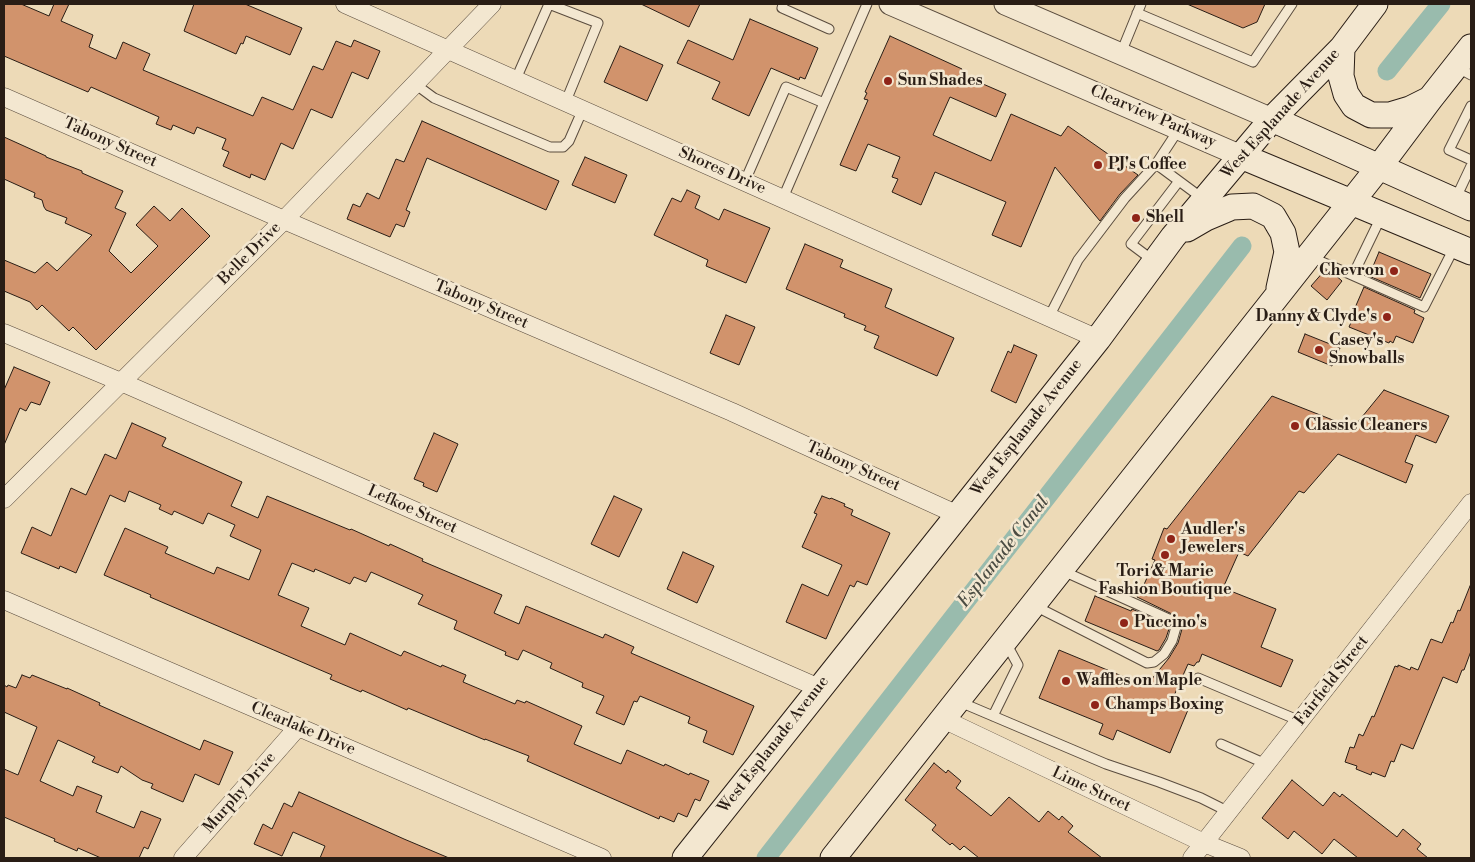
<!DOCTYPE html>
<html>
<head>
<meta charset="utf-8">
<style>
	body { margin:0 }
	#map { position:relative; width:1475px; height:862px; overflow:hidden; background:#eddab7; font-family:"Libre Bodoni",serif }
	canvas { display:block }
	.frame { position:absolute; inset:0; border:5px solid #291d15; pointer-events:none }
</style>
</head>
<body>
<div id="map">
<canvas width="1475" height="862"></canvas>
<div class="frame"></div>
</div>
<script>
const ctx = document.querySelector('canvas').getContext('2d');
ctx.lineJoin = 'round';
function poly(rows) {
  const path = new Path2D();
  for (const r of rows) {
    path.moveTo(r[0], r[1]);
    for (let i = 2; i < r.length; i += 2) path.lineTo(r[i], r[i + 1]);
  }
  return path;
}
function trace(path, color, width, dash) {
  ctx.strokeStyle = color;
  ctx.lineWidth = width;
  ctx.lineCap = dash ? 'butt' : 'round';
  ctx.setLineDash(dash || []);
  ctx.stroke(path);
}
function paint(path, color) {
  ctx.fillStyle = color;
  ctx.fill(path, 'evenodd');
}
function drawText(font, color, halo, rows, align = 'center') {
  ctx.font = font + ' "Libre Bodoni",serif';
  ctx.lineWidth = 5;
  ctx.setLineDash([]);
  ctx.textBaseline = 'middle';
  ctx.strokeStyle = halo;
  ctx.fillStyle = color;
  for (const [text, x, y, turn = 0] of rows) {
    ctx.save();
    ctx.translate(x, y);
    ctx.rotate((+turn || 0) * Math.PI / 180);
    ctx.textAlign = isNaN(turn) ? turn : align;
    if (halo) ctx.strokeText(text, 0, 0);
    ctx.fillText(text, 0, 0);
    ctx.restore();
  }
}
trace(poly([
	[1387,71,1441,4],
	[766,858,1242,246]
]), '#99bbad', 19);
const building = poly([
	[4,4,21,4,49,16,54,4,69,4,61,21,93,35,89,47,116,59,123,42,150,54,143,70,253,116,262,97,293,110,313,66,323,70,336,41,351,47,354,40,380,51,368,79,352,72,332,118,311,109,293,149,281,143,265,180,251,174,250,178,223,166,229,152,222,149,226,139,197,127,194,134,173,125,171,130,156,124,159,117,91,87,88,92,4,56,4,4],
	[194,4,245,4,302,28,290,55,246,36,243,44,241,43,236,54,184,31,194,4],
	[641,4,700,4,689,27,641,4],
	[1187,4,1265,4,1257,22,1243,28,1187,4],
	[750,19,818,48,805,79,800,77,799,80,771,68,749,116,712,99,720,82,677,63,688,40,733,60,750,19],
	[890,36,962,69,960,74,1006,94,996,117,950,97,933,135,991,161,1011,114,1061,136,1068,126,1138,175,1120,194,1100,221,1055,167,1021,247,992,235,1006,202,935,172,921,205,892,192,898,179,892,177,900,157,868,144,856,171,840,165,868,100,864,99,867,93,865,92,890,36],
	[620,46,663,65,647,101,604,82,620,46],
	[422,121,559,181,546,210,427,158,406,210,410,212,404,227,396,224,390,237,347,219,353,204,360,207,367,193,379,199,396,159,404,162,422,121],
	[4,137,46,156,46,157,82,171,82,173,123,191,115,208,126,213,109,251,131,273,158,246,136,225,154,206,170,221,182,208,210,236,96,350,73,327,69,331,42,305,37,310,30,302,4,291,4,260,35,273,47,262,57,271,92,235,65,223,67,218,46,210,44,207,42,200,34,197,35,193,4,179,4,137],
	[585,157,627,175,615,203,572,185,585,157],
	[687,190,700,196,695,208,719,220,724,209,770,228,746,283,706,266,708,260,654,235,672,198,681,202,687,190],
	[805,244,843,260,840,267,892,289,885,307,954,338,937,376,874,348,879,336,864,330,866,326,844,317,845,314,786,289,805,244],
	[1379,252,1431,274,1420,298,1369,276,1379,252],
	[1325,270,1333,273,1342,281,1327,300,1311,286,1325,270],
	[1364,287,1415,310,1414,313,1424,318,1413,343,1396,336,1393,343,1390,341,1389,343,1349,327,1353,318,1351,317,1364,287],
	[726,315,755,327,739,365,710,353,726,315],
	[1305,334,1340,348,1332,366,1298,352,1305,334],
	[1014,345,1037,355,1016,403,991,391,1008,351,1011,353,1014,345],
	[14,367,50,382,40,405,31,402,26,411,20,408,4,445,4,390,14,367],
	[1384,390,1449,416,1436,443,1416,435,1405,462,1413,465,1406,483,1338,454,1304,493,1299,491,1248,556,1239,552,1223,588,1276,609,1261,647,1293,660,1281,687,1202,654,1199,662,1197,662,1194,666,1188,664,1173,698,1190,705,1170,753,1117,730,1113,740,1099,734,1103,724,1039,698,1059,650,1146,686,1169,658,1178,643,1182,629,1181,623,1172,614,1137,597,1140,588,1142,589,1155,560,1152,559,1164,528,1167,529,1272,396,1353,428,1384,390],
	[132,423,166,438,162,446,242,482,231,506,258,518,267,496,350,530,351,529,389,546,390,544,423,559,422,561,502,595,494,613,519,624,526,606,603,638,605,634,634,647,631,653,754,706,733,755,703,742,707,731,688,723,690,717,640,696,637,702,634,701,624,725,596,713,604,696,582,687,583,683,550,668,552,663,523,650,518,660,505,655,506,652,454,629,457,621,418,604,423,595,371,572,366,582,354,577,350,584,315,569,314,572,292,563,278,595,309,608,301,626,345,645,350,633,401,656,404,651,441,667,442,665,466,675,463,682,515,704,517,700,525,703,526,701,582,726,574,744,621,764,627,750,664,766,665,764,689,775,690,773,709,781,700,801,695,799,687,817,678,813,674,822,660,816,659,819,527,761,529,756,485,739,485,740,408,708,407,710,362,690,361,692,330,679,332,675,150,597,151,595,104,575,125,528,168,547,165,553,214,574,217,567,249,580,261,550,230,536,235,525,208,513,203,524,174,511,172,515,159,509,161,505,129,491,125,502,110,495,76,573,60,566,59,569,21,553,32,527,51,536,71,488,86,495,105,454,116,459,132,423],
	[434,433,458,444,437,492,423,486,424,483,414,479,434,433],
	[614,496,642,509,619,557,591,544,614,496],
	[822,496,830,499,831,498,845,504,844,506,853,510,851,515,890,533,867,585,857,581,854,587,850,585,826,639,786,622,802,584,828,596,842,565,802,547,817,514,814,513,822,496],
	[683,552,714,566,697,603,667,589,683,552],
	[1470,586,1471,586,1471,651,1464,670,1462,670,1457,683,1443,677,1413,749,1401,744,1394,762,1391,761,1385,777,1372,772,1371,775,1356,769,1357,766,1345,762,1350,747,1354,748,1359,734,1363,736,1372,716,1374,717,1395,666,1398,667,1398,665,1410,670,1411,667,1418,670,1431,639,1442,643,1451,622,1453,623,1458,610,1460,611,1470,586],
	[1095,596,1131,611,1132,609,1165,624,1169,629,1166,638,1159,650,1157,651,1085,621,1095,596],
	[22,675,30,678,32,675,67,689,67,688,100,703,99,705,200,750,204,740,233,752,219,785,195,774,183,802,151,788,153,784,142,780,121,766,118,773,92,762,95,757,58,740,40,781,73,796,77,786,102,796,96,812,134,828,141,811,161,819,148,849,144,847,139,858,101,858,78,848,77,851,54,841,55,839,4,817,4,769,18,775,37,727,4,712,4,685,7,687,8,685,16,688,22,675],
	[934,763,946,773,948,770,961,781,956,788,991,816,1009,797,1039,822,1048,811,1059,820,1062,816,1073,826,1068,832,1102,858,979,858,964,846,960,850,952,843,950,845,932,830,936,825,905,800,934,763],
	[1292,780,1323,806,1334,792,1340,797,1342,794,1397,837,1403,829,1421,844,1417,849,1428,858,1358,858,1334,839,1322,854,1294,831,1288,839,1262,818,1292,780],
	[299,792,404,839,449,858,320,858,325,846,293,832,282,856,254,844,263,824,272,829,284,803,292,807,299,792]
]);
paint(building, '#d1936c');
trace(building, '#291d15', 1);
const service = poly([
	[549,4,598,23,566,101],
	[783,4,782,8,829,29],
	[1137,13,1253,62,1292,4],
	[1121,53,1141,4],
	[1456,67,1471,75],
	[516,79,549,4],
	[415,84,434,98,550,147,563,147,569,141,583,109],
	[824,103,867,4],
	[1471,106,1449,150,1471,160],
	[1179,129,1156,164,1179,181],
	[745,181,786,87,824,103,783,198],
	[1455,200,1471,166],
	[1311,257,1424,307,1455,246],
	[1155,262,1131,244,1179,181,1202,198],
	[1353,275,1381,217],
	[1049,317,1078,260,1125,198,1156,164],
	[1035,606,1147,663,1154,662,1164,654,1172,641,1176,627,1169,619,1063,571],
	[1198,678,1300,721],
	[960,702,1106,764,1159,782,1201,798,1229,812],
	[993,716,1018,665,1006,643],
	[1221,744,1266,764]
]);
const minor = poly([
	[345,4,1098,339],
	[4,97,284,220,732,412,958,515],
	[4,333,121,382,819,688],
	[4,499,284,220,492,4],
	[4,600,602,858],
	[943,719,1204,843,1241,858],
	[183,858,298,727],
	[1192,858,1471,503]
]);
const tertiary = poly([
	[890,4,1241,156],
	[1005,4,1272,119]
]);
const secondary = poly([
	[1342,48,1341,76,1346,94,1354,106,1371,115,1390,115,1410,109,1430,99],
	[1272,119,1471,208],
	[1241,156,1471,252],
	[1187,229,1206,218,1232,207,1253,206,1273,216,1283,233,1287,252,1279,288],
	[685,858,1098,339,1173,237,1272,119,1342,48,1375,4],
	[833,858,1379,167,1430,99,1471,47]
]);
trace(service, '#5a4c3e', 11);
trace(minor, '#5a4c3e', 19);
trace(tertiary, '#5a4c3e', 23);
trace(secondary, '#291d15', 27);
trace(service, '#f3e7d0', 9);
trace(minor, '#f3e7d0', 18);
trace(tertiary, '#f3e7d0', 21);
trace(secondary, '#f3e7d0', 25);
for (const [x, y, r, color] of [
	[888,81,5,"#8f2418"],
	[1098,165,5,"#8f2418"],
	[1136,218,5,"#8f2418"],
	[1394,271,5,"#8f2418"],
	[1387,317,5,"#8f2418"],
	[1319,350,5,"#8f2418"],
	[1295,426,5,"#8f2418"],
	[1171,539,5,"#8f2418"],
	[1165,555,5,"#8f2418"],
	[1124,623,5,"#8f2418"],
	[1066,681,5,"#8f2418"],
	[1095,705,5,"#8f2418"]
]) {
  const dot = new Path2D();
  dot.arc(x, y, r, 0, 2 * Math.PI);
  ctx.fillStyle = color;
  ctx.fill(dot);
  trace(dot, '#f3e7d0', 2);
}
drawText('bold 16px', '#291d15', '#f3e7d0', [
	["Sun Shades",898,81],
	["PJ's Coffee",1108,165],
	["Shell",1146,218],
	["Chevron",1384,271,"right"],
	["Danny & Clyde's",1377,317,"right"],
	["Casey's",1329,341],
	["Snowballs",1329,359],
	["Classic Cleaners",1305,426],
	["Audler's",1181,530],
	["Jewelers",1181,548],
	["Tori & Marie",1165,572,"center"],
	["Fashion Boutique",1165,590,"center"],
	["Puccino's",1134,623],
	["Waffles on Maple",1076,681],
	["Champs Boxing",1105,705]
], 'left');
drawText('16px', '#291d15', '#f3e7d0', [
	["West Esplanade Avenue",1281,114,-48],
	["Clearview Parkway",1153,117,23],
	["Tabony Street",110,143,24],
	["Shores Drive",722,171,24],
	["Belle Drive",250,254,-45],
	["Tabony Street",481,305,23],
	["West Esplanade Avenue",1027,428,-52],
	["Tabony Street",853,467,24],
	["Lefkoe Street",412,510,24],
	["Fairfield Street",1332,681,-52],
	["Clearlake Drive",303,729,23],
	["West Esplanade Avenue",774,745,-52],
	["Lime Street",1091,790,25],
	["Murphy Drive",240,793,-49]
]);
drawText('italic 18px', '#4b4c43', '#f3e7d0', [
	["Esplanade Canal",1004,552,-52]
]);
</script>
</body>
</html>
